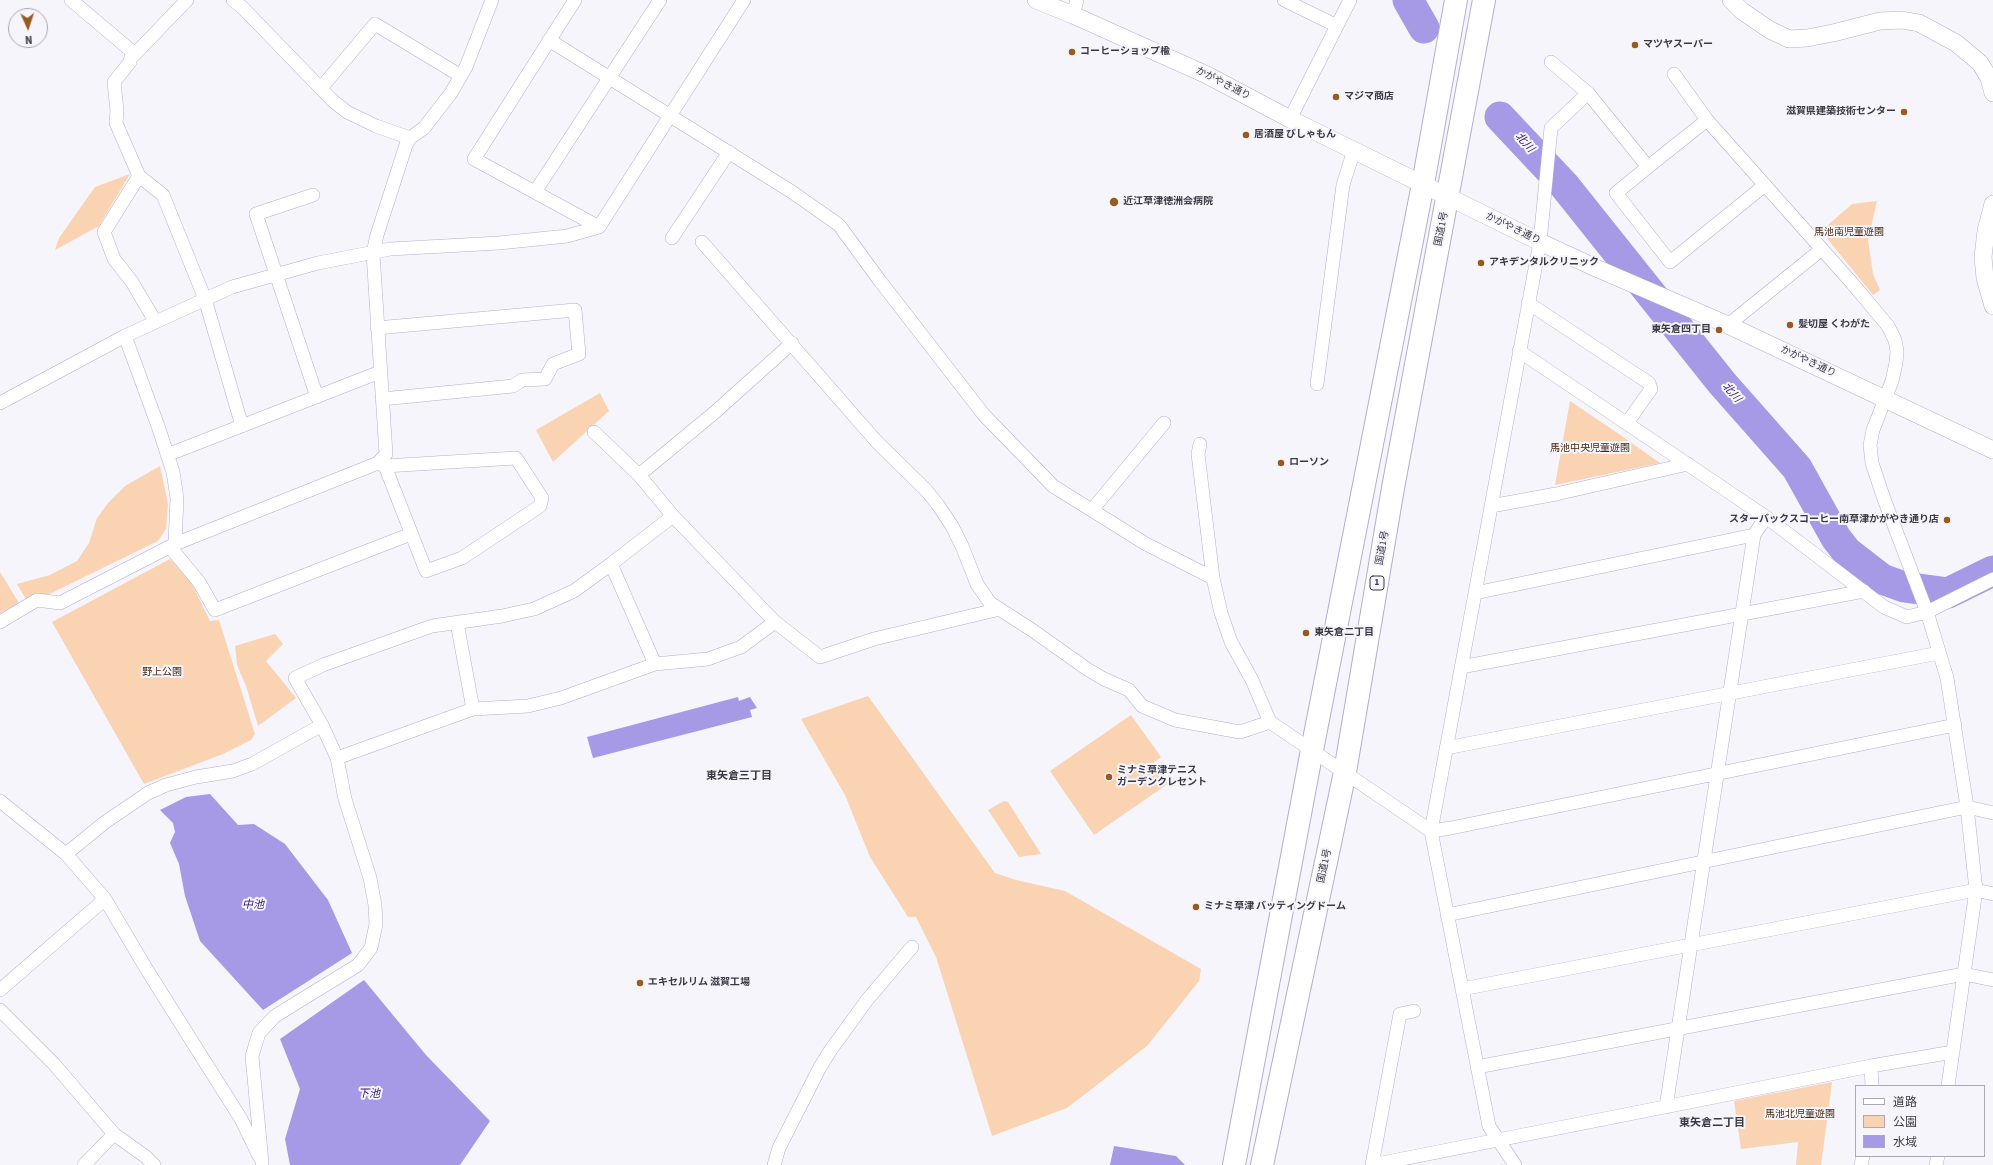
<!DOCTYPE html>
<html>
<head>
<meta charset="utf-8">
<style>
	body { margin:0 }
	#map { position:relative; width:1993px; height:1165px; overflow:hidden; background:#f5f5fb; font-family:"Source Sans 3","Noto Sans JP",sans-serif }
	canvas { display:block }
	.legend { position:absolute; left:1855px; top:1085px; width:130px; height:72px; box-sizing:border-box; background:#f5f5fb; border:1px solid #abaab3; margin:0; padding:5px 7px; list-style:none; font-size:12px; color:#3b3946 }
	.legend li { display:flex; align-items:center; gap:8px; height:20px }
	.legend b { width:20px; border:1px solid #abaab3 }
	.north { position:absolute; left:8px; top:8px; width:40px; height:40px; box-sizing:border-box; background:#f5f5fb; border:1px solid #abaab3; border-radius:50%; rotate:177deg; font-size:11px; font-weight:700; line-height:16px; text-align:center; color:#3b3946 }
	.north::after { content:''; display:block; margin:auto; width:14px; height:18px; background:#985a1f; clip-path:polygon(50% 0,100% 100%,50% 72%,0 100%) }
</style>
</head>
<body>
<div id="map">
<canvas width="1993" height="1165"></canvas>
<ul class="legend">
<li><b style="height:5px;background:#fff"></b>道路</li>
<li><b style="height:11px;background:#fad3b3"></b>公園</li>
<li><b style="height:11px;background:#a69ae7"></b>水域</li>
</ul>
<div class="north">N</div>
</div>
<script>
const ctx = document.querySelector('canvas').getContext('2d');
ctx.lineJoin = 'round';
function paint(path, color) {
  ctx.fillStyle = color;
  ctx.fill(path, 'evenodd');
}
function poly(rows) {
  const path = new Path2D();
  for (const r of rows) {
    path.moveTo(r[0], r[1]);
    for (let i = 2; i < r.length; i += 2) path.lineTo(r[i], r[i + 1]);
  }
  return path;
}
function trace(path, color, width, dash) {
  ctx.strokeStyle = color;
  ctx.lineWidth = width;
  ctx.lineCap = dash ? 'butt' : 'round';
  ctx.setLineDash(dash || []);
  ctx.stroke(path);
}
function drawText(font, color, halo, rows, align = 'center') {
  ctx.font = font + ' "Source Sans 3","Noto Sans JP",sans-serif';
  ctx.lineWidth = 4;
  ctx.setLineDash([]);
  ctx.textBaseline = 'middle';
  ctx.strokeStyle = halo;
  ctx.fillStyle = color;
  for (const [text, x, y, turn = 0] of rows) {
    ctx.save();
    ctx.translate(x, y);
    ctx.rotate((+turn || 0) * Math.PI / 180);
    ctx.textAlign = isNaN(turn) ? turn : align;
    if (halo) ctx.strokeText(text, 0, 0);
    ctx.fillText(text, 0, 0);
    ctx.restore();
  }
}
paint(poly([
	[130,174,99,226,55,250,59,238,95,187],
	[1877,201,1868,240,1873,274,1880,290,1873,295,1821,231,1852,204],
	[600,393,609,411,553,462,536,430],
	[1570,401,1616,432,1660,463,1555,485],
	[160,466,168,504,166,529,158,541,37,600,27,601,17,584,50,575,77,561,89,543,97,518,108,503,125,486],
	[170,559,190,580,210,621,219,620,255,734,251,740,223,754,144,784,52,622],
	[0,572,19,603,0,613],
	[275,634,283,644,266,661,296,698,258,726,246,686,237,665,235,646],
	[868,696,995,873,1016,880,1065,891,1201,969,1199,981,1147,1046,1067,1108,992,1136,936,957,916,917,908,917,870,857,845,795,801,719],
	[1131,715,1161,757,1154,762,1169,783,1094,835,1050,771],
	[1004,801,1008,802,1041,854,1019,857,988,810],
	[1832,1082,1821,1165,1796,1165,1798,1142,1741,1149,1734,1101]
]), '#fad3b3');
paint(poly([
	[738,697,739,701,750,697,757,708,750,710,752,717,593,758,587,737],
	[210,794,238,825,254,824,285,844,328,900,352,953,263,1010,200,941,185,896,179,864,170,843,175,832,173,823,160,810,186,797],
	[364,980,426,1055,490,1121,460,1165,290,1165,285,1139,300,1089,280,1039],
	[1114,1146,1176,1156,1185,1165,1110,1165]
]), '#a69ae7');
trace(poly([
	[1408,0,1424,28],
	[1500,117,1564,185,1722,383,1797,468,1836,538,1847,552,1882,579,1904,587,1934,591,1948,593,1993,571]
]), '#a69ae7', 31);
const minor = poly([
	[71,0,135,54,131,57,130,62,114,82,117,111,116,123,139,176,163,195,205,299,242,426],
	[233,0,242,7,333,101,347,112,376,126,410,138],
	[575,0,474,159,599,227],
	[1284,0,1337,26],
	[1073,15,1077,0],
	[549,40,792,192,839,225,880,281,984,415,1053,486,1146,544,1213,578,1221,613,1231,642,1252,680,1270,722,1431,831,1451,828,1955,725],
	[135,54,187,0],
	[1551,62,1588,93],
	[1674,74,1707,120],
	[321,88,375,24,461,76],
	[1290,119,1350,0],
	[1648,167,1616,193,1670,262,1765,185],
	[139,176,104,232,114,259,132,282,155,321],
	[535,192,660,0],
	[313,195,256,214,317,397],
	[672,238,729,152],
	[702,242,877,442,926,490,938,505,952,526,962,546,977,584,990,603,1032,630,1087,669,1104,679,1129,690,1142,706,1175,720,1240,732,1270,722],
	[1528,303,1649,383,1651,389,1627,423],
	[1728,325,1822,249],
	[377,328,575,310,579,354,553,364,545,379,522,380,513,386,382,399],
	[125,336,158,426,173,472,177,498,175,544],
	[1519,351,1766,517,1884,607,1907,617,1927,612,1993,579],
	[1317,384,1343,185,1354,150],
	[0,403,125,336,232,287,318,263,390,249,499,243,567,236,599,227,744,0],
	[594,432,639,475,673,516,775,622],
	[1200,444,1198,454,1213,578],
	[167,455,380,372],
	[378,463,385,466,426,571,462,558,540,506,542,498,516,458,385,466],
	[639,475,714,413,792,343],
	[1491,506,1556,494,1688,464],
	[1092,510,1164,423],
	[170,547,199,582,215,610,411,534],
	[611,564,673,516],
	[1475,593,1754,535],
	[0,622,37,600,60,603,175,544,378,463,386,454,373,253,377,235,406,145,410,138,424,128,451,93,466,67,492,0],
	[457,623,473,709],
	[1461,667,1864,591],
	[1446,748,1939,653],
	[337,758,473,709,528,706,561,698,655,664],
	[0,801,66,854,105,899,147,970,241,1119,259,1156],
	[66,854,104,823,148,793,166,785,196,777,233,771,252,764,322,725],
	[1447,915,1967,807,1993,813],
	[1462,989,1976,890,1993,894],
	[0,990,105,899],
	[0,1010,54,1064,114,1134,146,1157,154,1165],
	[1871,1066,1872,1086],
	[1477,1067,1964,974,1993,980],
	[1666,1107,1754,535,1766,517],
	[262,1163,252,1056,259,1033,275,1016,358,965,371,948,376,924,375,905,370,878,345,799,337,758,322,725,295,678,323,665,432,626,502,616,534,609,574,591,611,564,655,664,708,659,741,647,775,622,820,657,874,639,1000,609],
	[84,1165,114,1134],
	[774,1165,779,1148,819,1069,830,1051,867,1000,912,947],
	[1372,1165,1871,1066,1953,1052],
	[1372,1165,1400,1014,1414,1011],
	[1515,1165,1489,1126,1431,831,1540,242,1551,128,1588,93,1648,167,1707,120,1852,283,1888,326,1895,340,1897,351,1896,363,1892,381,1873,430,1870,445,1872,463,1884,499,1927,612,1947,678,1967,807,1976,890,1948,1086],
	[1861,1165,1863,1156],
	[1936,1165,1938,1156]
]);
const tertiary = poly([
	[1036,0,1073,15,1207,75,1290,119,1540,242,1596,268,1728,325,1993,450],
	[1731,0,1742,11,1770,30,1789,39,1807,38,1833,33,1880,21,1902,20,1919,23,1956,43,1980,63,1989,78,1993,93],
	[1993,204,1986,231,1983,257,1985,278,1993,306]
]);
const trunk = poly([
	[1234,1165,1312,750,1423,184,1456,0],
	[1262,1165,1345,772,1393,488,1484,0]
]);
trace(minor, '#b3afcf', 14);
trace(tertiary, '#b3afcf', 18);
trace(trunk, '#b3afcf', 24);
trace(minor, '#fff', 13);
trace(tertiary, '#fff', 17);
trace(trunk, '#fff', 22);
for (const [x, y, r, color] of [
	[1635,45,4,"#985a1f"],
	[1072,52,4,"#985a1f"],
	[1336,97,4,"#985a1f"],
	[1904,112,4,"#985a1f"],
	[1246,135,4,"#985a1f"],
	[1114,202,5,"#985a1f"],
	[1481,263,4,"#985a1f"],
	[1790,325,4,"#985a1f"],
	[1719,330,4,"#985a1f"],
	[1281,463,4,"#985a1f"],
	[1947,520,4,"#985a1f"],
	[1306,633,4,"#985a1f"],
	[1109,777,4,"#985a1f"],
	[1196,907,4,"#985a1f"],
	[640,983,4,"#985a1f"]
]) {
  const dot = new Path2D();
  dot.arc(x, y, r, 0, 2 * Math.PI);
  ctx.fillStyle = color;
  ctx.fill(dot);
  trace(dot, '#f5f5fb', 1.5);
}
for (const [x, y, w] of [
	[1377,583,14]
]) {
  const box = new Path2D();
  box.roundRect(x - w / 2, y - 7, w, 14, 3);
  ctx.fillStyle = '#f5f5fb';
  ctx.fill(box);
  trace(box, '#3b3946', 1);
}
drawText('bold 9px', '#3b3946', null, [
	["1",1377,583]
]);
drawText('bold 10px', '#3b3946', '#f5f5fb', [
	["マツヤスーパー",1643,45],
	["コーヒーショップ楡",1080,52],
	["マジマ商店",1344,97],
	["滋賀県建築技術センター",1896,112,"right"],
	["居酒屋 びしゃもん",1254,135],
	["近江草津徳洲会病院",1123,202],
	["アキデンタルクリニック",1489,263],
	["髪切屋 くわがた",1798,325],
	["東矢倉四丁目",1711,330,"right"],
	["ローソン",1289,463],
	["スターバックスコーヒー南草津かがやき通り店",1939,520,"right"],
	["東矢倉二丁目",1314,633],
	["ミナミ草津テニス",1117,771],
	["ガーデンクレセント",1117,783],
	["ミナミ草津 バッティングドーム",1204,907],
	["エキセルリム 滋賀工場",648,983]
], 'left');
drawText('10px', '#3b3946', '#f5f5fb', [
	["かがやき通り",1223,84,27],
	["国道1号",1442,229,-79],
	["かがやき通り",1513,229,26],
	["かがやき通り",1808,362,25],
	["国道1号",1383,548,-80],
	["国道1号",1325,866,-78]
]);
drawText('10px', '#452910', '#f5f5fb', [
	["馬池南児童遊園",1849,233],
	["馬池中央児童遊園",1590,449],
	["野上公園",162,673],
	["馬池北児童遊園",1800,1115]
]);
drawText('italic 11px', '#32146d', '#f5f5fb', [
	["北川",1524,143,47],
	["北川",1731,393,49],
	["中池",253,906],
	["下池",369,1095]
]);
drawText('bold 11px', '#3b3946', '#f5f5fb', [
	["東矢倉三丁目",739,777],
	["東矢倉二丁目",1712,1124]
]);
</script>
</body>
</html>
